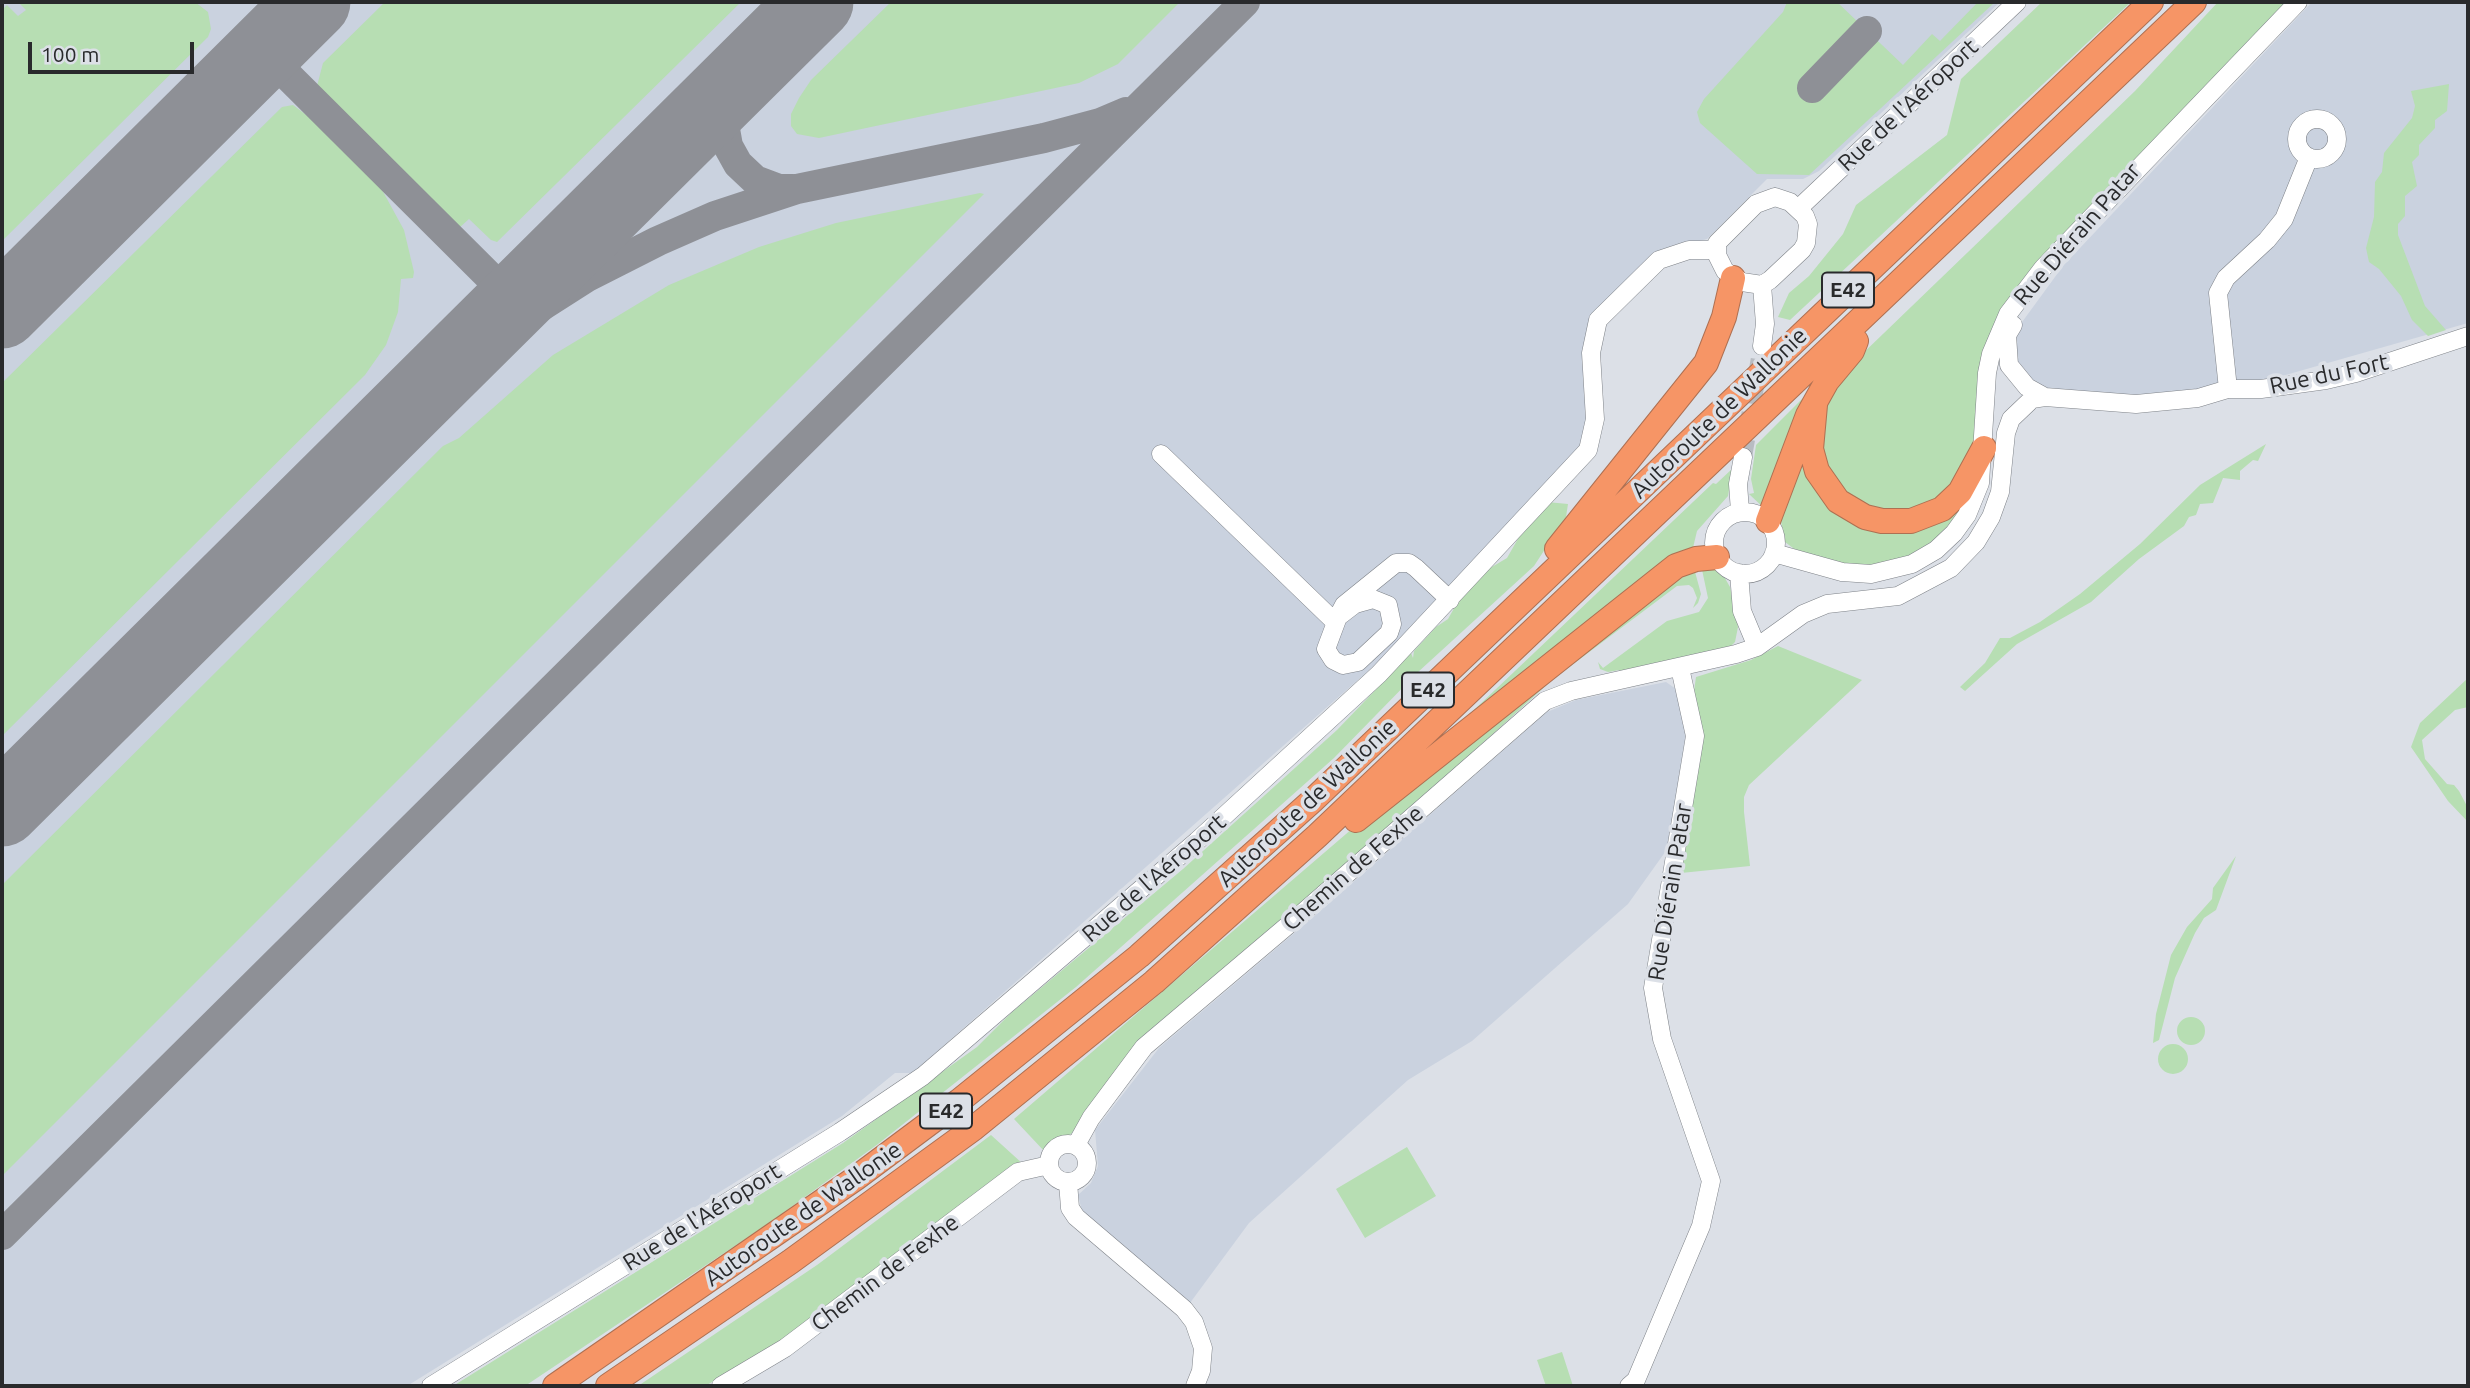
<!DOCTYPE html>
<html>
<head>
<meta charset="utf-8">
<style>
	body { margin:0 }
	#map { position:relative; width:2470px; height:1388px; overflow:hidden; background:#dce0e7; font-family:Ubuntu,sans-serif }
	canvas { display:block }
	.frame { position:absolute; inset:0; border:4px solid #292a2c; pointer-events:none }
	.scale { position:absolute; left:28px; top:42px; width:166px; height:32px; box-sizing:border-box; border:4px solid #292a2c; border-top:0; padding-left:9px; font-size:21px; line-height:24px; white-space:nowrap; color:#292a2c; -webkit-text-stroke:5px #dce0e7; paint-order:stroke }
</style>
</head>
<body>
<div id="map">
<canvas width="2470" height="1388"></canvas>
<div class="frame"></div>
<div class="scale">100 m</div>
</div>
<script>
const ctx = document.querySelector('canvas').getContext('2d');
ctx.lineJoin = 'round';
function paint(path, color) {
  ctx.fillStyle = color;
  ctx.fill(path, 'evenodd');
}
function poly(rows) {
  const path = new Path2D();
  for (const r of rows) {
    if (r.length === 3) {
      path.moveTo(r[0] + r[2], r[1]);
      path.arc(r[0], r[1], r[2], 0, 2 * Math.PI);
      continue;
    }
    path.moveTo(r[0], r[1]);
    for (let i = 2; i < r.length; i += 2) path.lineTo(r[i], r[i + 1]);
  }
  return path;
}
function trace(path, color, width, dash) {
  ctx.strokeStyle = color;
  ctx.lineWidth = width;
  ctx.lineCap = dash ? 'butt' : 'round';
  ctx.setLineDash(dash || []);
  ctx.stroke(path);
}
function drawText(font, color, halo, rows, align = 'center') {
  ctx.font = font + ' Ubuntu,sans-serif';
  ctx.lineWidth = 7;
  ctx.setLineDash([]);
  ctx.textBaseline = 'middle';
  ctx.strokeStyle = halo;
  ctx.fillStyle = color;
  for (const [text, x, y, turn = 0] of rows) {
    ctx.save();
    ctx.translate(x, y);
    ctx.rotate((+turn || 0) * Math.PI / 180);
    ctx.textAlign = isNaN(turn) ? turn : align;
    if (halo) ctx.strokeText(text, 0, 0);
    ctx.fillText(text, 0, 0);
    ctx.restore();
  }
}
paint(poly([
	[2,2,2000,2,1819,171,1803,179,1767,179,1707,239,1662,251,1590,321,1584,354,1587,427,1581,444,1569,460,1394,648,933,1055,934,1058,917,1073,895,1073,842,1116,407,1386,2,1386],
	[2312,2,2468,2,2468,323,2261,382,2135,399,2045,392,2022,377,2013,352,2017,329,2063,266],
	[1666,682,1676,689,1686,732,1668,848,1628,904,1472,1041,1408,1080,1249,1223,1187,1307,1082,1211,1078,1195,1091,1183,1098,1166,1095,1130,1159,1048,1318,913,1547,712,1576,700]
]), '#cad2df');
paint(poly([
	[18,2,195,2,208,12,211,29,208,37,2,241,2,10,7,5,18,16,26,10],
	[385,2,741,2,497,242,491,240,469,219,459,228,317,86,323,63],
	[891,2,1180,2,1118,64,1079,83,819,138,797,134,791,126,791,114,799,98,811,80],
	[1787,2,1837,2,1903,65,1932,34,1940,41,1978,2,1995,2,1809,175,1757,174,1700,123,1697,112,1704,99,1783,12],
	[2042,2,2131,2,1790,320,1778,317,1789,293,1809,276,1843,234,1856,205,1947,135,1961,79],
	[2218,2,2290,2,2003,311,1976,443,1952,494,1887,516,1833,488,1818,430,1826,405,1856,360,2135,91],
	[2449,84,2447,111,2435,120,2435,128,2419,145,2419,155,2412,162,2417,186,2405,196,2405,216,2398,224,2398,235,2425,306,2446,330,2428,336,2412,320,2401,296,2379,269,2369,262,2366,248,2374,217,2375,182,2382,172,2384,153,2412,118,2415,106,2411,91],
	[293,105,309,117,381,188,404,230,414,272,413,278,401,279,398,312,386,345,365,375,2,736,2,383,282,107],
	[980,193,984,194,2,1176,2,885,443,446,459,438,553,355,669,285,759,247,836,223],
	[1813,388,1767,511,1749,494,1754,493,1751,479,1756,445],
	[2266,444,2258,461,2253,460,2240,471,2240,480,2223,478,2213,503,2200,504,2196,515,2189,517,2184,526,2139,559,2091,602,2017,644,1965,691,1960,687,1985,663,2000,638,2010,638,2040,622,2080,594,2140,544,2200,485],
	[1805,447,1856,520,1958,502,1963,509,1944,535,1902,561,1860,567,1801,554,1785,542,1780,516],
	[1733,468,1728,496,1697,531,1692,552,1436,746,1713,483,1716,484],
	[1547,502,1568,504,1566,517,1534,566,1417,673,1334,758,1076,987,878,1144,769,1223,525,1386,453,1386,843,1143,977,1047,1011,1013,1183,869,1337,730,1411,653,1413,658,1414,651,1436,627,1448,619,1470,580,1507,558,1523,530],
	[1701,565,1713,567,1722,573,1730,587,1738,627,1735,642,1730,647,1620,674,1619,670,1608,672,1600,669,1598,662,1603,668,1667,621,1699,612,1708,598],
	[1694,568,1701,594,1698,603,1693,608,1697,598,1693,588,1689,585,1677,586,1552,680,1379,838,1136,1044,1072,1133,1045,1152,1014,1119,1353,828,1618,620],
	[1778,646,1862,680,1749,785,1744,797,1744,812,1750,866,1681,873,1702,746,1702,729,1694,691,1696,677,1751,660],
	[2468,678,2468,707,2455,710,2422,740,2425,759,2447,784,2454,785,2459,791,2468,808,2468,822,2448,801,2411,747,2420,723],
	[2236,856,2216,910,2204,918,2195,933,2175,978,2159,1040,2153,1043,2156,1014,2171,955,2187,927,2212,899,2213,888],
	[2191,1031,14],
	[2173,1059,15],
	[991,1135,1023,1164,787,1340,705,1386,638,1386,817,1265],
	[1407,1147,1436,1196,1365,1238,1336,1189],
	[1562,1352,1573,1386,1546,1386,1537,1360]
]), '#b7deb3');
trace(poly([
	[263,51,500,287,530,298,558,294],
	[753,65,728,101,724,124,728,146,738,164,755,180,779,189,793,189],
	[1812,88,1867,31],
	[321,491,417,402,504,330,587,277,658,241,715,216,797,189,1044,138,1100,123,1126,112],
	[2,1235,1245,2]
]), '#8e9096', 30);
trace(poly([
	[2,311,313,2],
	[2,809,816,2]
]), '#8e9096', 75);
trace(poly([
	[1743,457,1762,346]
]), '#b8bcc2', 18, [18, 9]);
const minor = poly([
	[2317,139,20],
	[1775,197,1790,202,1805,216,1808,224,1806,243,1802,250,1770,280,1762,285,1742,282,1725,271,1717,255,1717,243,1756,204,1775,197],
	[1799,208,2017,2],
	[1762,285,1765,324,1762,346],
	[2013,325,2007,335,2009,365,2027,387,2045,397],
	[2228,389,2218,293,2226,278,2267,240,2284,219,2309,157],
	[1161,454,1335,622,1344,605,1396,563,1409,563,1416,568,1450,600],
	[1740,511,1738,484,1743,457],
	[1745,543,31],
	[1774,553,1842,572,1871,574,1912,564,1936,550,1954,533,1967,515,1980,483,1987,373,1991,354,2008,314,2043,268,2298,2],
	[1739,573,1742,611,1757,647],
	[1373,599,1388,605,1392,624,1389,633,1358,662,1343,665,1333,660,1326,649,1338,617,1355,604,1373,599],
	[1068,1163,19],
	[1076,1145,1091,1118,1144,1047,1300,915,1545,701,1571,691,1736,654,1757,647,1803,614,1827,604,1898,596,1951,568,1976,542,1991,517,2000,492,2006,433,2011,419,2032,399,2045,397,2136,404,2198,398,2228,389,2261,389,2326,380,2356,373,2468,336],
	[1068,1182,1070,1208,1076,1217,1184,1309,1194,1322,1203,1348,1201,1371,1195,1386],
	[431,1386,840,1132,923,1076,1197,841,1379,674,1588,450,1595,419,1591,353,1598,320,1659,260,1689,250,1716,250],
	[721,1386,785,1348,1018,1172,1049,1165],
	[1629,1386,1636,1380,1701,1226,1711,1181,1662,1039,1653,988,1695,736,1680,668]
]);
const highway = poly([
	[1815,405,1811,449,1817,471,1838,501,1865,517,1882,521,1911,521,1942,509,1960,492,1984,448],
	[1768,521,1808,415,1827,381,1852,351,1856,341],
	[1557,549,1706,363,1724,317,1733,278],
	[1356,820,1676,566,1696,559,1717,557],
	[555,1386,856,1178,959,1101,1139,956,1312,801,2151,2],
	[608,1386,790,1262,974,1128,1154,982,1317,836,2194,2]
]);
trace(minor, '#7e8288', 19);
trace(highway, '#ae7052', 26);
trace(minor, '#fff', 18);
trace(highway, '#f69566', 24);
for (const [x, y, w] of [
	[1848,290,52],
	[1428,690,52],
	[946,1111,52]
]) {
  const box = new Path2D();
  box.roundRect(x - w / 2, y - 17.5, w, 35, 5);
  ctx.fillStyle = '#dce0e7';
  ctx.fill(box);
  trace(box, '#292a2c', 2);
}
drawText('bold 21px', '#292a2c', null, [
	["E42",1848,290],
	["E42",1428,690],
	["E42",946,1111]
]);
drawText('23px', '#292a2c', '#dce0e7', [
	["Rue de l'Aéroport",1908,105,-43],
	["Rue Diérain Patar",2077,234,-49],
	["Rue du Fort",2329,374,-12],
	["Autoroute de Wallonie",1719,413,-44],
	["Autoroute de Wallonie",1307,803,-43],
	["Chemin de Fexhe",1353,868,-41],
	["Rue de l'Aéroport",1154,878,-41],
	["Rue Diérain Patar",1670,892,-81],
	["Autoroute de Wallonie",803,1214,-35],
	["Rue de l'Aéroport",702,1217,-32],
	["Chemin de Fexhe",885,1273,-37]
]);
</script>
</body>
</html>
